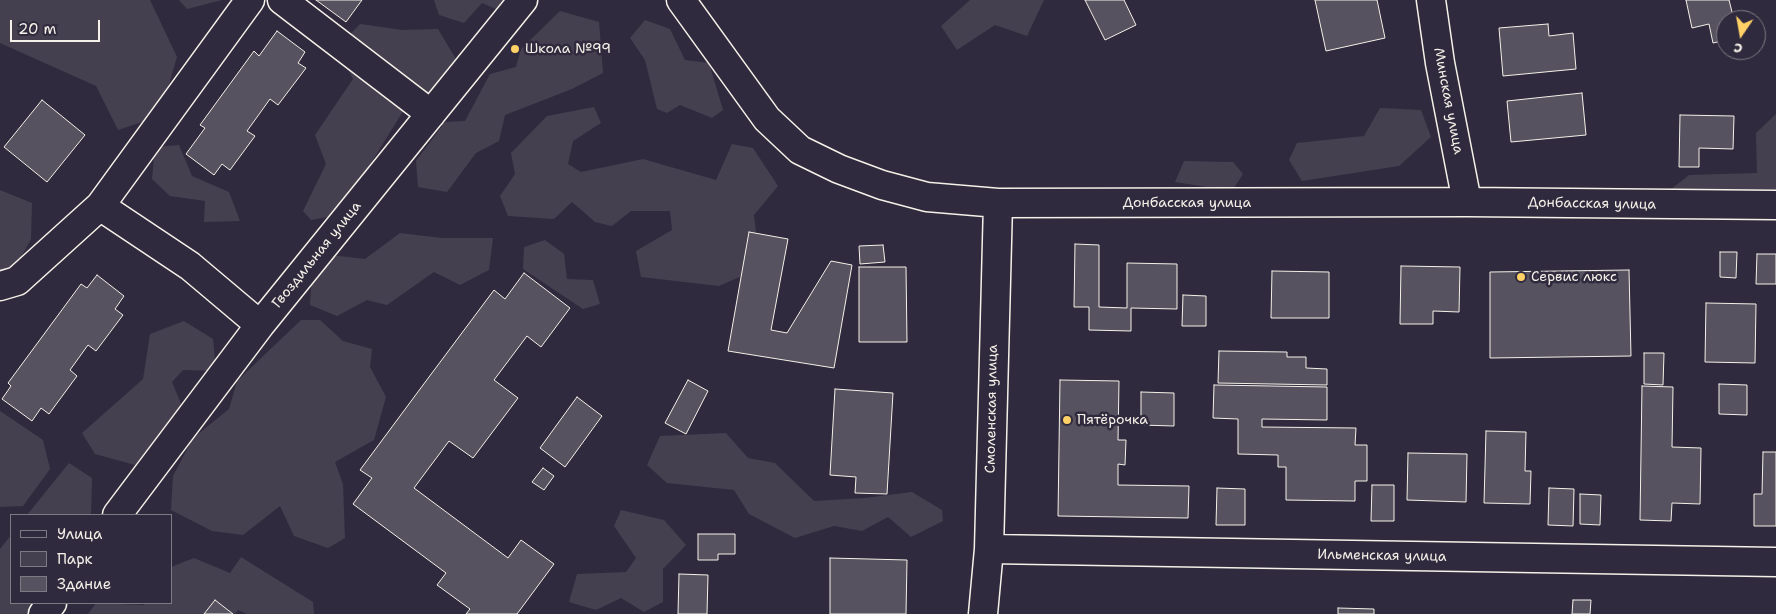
<!DOCTYPE html>
<html>
<head>
<meta charset="utf-8">
<style>
	body { margin:0 }
	#map { position:relative; width:1776px; height:614px; overflow:hidden; background:#2f2a3d; font-family:"Shantell Sans",sans-serif }
	canvas { display:block }
	.legend { position:absolute; left:10px; top:514px; width:162px; height:90px; box-sizing:border-box; background:#2f2a3d; border:1px solid #7e7a81; margin:0; padding:6px 9px; list-style:none; font-size:15px; color:#f4f1e8 }
	.legend li { display:flex; align-items:center; gap:10px; height:25px }
	.legend b { width:25px; border:1px solid #7e7a81 }
	.north { position:absolute; left:1716px; top:10px; width:50px; height:50px; box-sizing:border-box; background:#2f2a3d; border:1px solid #7e7a81; border-radius:50%; rotate:192deg; font-size:14px; font-weight:700; line-height:20px; text-align:center; color:#f4f1e8 }
	.north::after { content:''; display:block; margin:auto; width:18px; height:22px; background:#ffd166; clip-path:polygon(50% 0,100% 100%,50% 72%,0 100%) }
	.scale { position:absolute; left:10px; top:20px; width:90px; height:22px; box-sizing:border-box; border:2px solid #f4f1e8; border-top:0; padding-left:6px; font-size:15px; line-height:18px; white-space:nowrap; color:#f4f1e8; -webkit-text-stroke:4px #2f2a3d; paint-order:stroke }
</style>
</head>
<body>
<div id="map">
<canvas width="1776" height="614"></canvas>
<ul class="legend">
<li><b style="height:6px;background:#2f2a3d"></b>Улица</li>
<li><b style="height:14px;background:#454050"></b>Парк</li>
<li><b style="height:14px;background:#56525f"></b>Здание</li>
</ul>
<div class="north">С</div>
<div class="scale">20 m</div>
</div>
<script>
const ctx = document.querySelector('canvas').getContext('2d');
ctx.lineJoin = 'round';
function paint(path, color) {
  ctx.fillStyle = color;
  ctx.fill(path, 'evenodd');
}
function poly(rows) {
  const path = new Path2D();
  for (const r of rows) {
    path.moveTo(r[0], r[1]);
    for (let i = 2; i < r.length; i += 2) path.lineTo(r[i], r[i + 1]);
  }
  return path;
}
function trace(path, color, width, dash) {
  ctx.strokeStyle = color;
  ctx.lineWidth = width;
  ctx.lineCap = dash ? 'butt' : 'round';
  ctx.setLineDash(dash || []);
  ctx.stroke(path);
}
function drawText(font, color, halo, rows, align = 'center') {
  ctx.font = font + ' "Shantell Sans",sans-serif';
  ctx.lineWidth = 5;
  ctx.setLineDash([]);
  ctx.textBaseline = 'middle';
  ctx.strokeStyle = halo;
  ctx.fillStyle = color;
  for (const [text, x, y, turn = 0] of rows) {
    ctx.save();
    ctx.translate(x, y);
    ctx.rotate((+turn || 0) * Math.PI / 180);
    ctx.textAlign = isNaN(turn) ? turn : align;
    if (halo) ctx.strokeText(text, 0, 0);
    ctx.fillText(text, 0, 0);
    ctx.restore();
  }
}
paint(poly([
	[0,0,150,0,177,57,160,116,118,130,96,86,0,43],
	[179,0,222,0,187,9],
	[434,0,533,0,519,19,482,3,464,23,439,15],
	[970,0,1044,0,1027,36,995,25,957,50,941,26],
	[560,11,599,22,603,73,572,89,505,115,499,141,476,153,447,192,418,187,416,161,445,122,465,121,490,74,516,67,521,49],
	[645,20,670,29,685,60,709,63,723,110,712,118,680,105,667,113,657,109,645,60,630,38],
	[360,24,402,30,438,29,459,64,435,100,405,108,339,215,311,220,303,211,326,164,315,135,353,79,337,48],
	[594,107,601,123,573,141,568,164,581,172,643,159,716,180,732,144,753,148,778,186,754,215,760,268,719,286,641,277,636,251,672,230,670,211,631,211,612,226,595,222,572,202,554,219,508,216,500,196,515,174,511,153,547,116],
	[1380,108,1421,110,1431,137,1399,166,1302,181,1289,160,1297,143,1364,136],
	[1776,114,1776,197,1687,198,1670,190,1689,175,1757,173,1756,133],
	[179,145,192,176,229,192,240,221,204,222,205,201,170,196,152,179,155,147],
	[1184,161,1233,162,1243,174,1232,191,1175,182],
	[0,190,32,203,31,239,11,276,0,276],
	[400,233,441,238,493,238,489,270,460,285,434,272,387,305,367,300,337,316,310,305,312,270,330,255,365,259],
	[545,240,564,254,567,279,593,280,600,304,583,309,523,269,524,247],
	[301,320,320,320,343,341,372,349,370,367,386,397,374,440,335,462,343,484,345,538,328,548,294,536,280,506,243,535,212,531,171,510,173,476,193,438,229,409,237,381],
	[184,321,213,339,216,371,183,370,172,382,184,411,146,468,95,454,82,433,143,379,150,334],
	[0,411,43,440,50,469,23,506,0,507],
	[726,433,748,458,775,463,814,501,865,498,912,492,942,510,943,521,911,537,888,517,862,531,834,526,795,538,749,514,734,490,667,483,647,465,660,436],
	[69,463,92,478,91,515,27,515],
	[621,510,664,520,686,545,663,569,663,602,644,612,621,598,596,610,569,602,577,574,626,572,636,558,614,526],
	[11,535,11,603,43,603,35,614,0,614,0,549],
	[241,557,313,602,314,614,247,614,238,610,235,614,88,614,96,603,144,605,144,603,171,603,171,567,194,558,230,573]
]), '#454050');
const building = poly([
	[316,0,362,0,346,22,316,0],
	[1085,0,1124,0,1136,25,1105,40,1085,0],
	[1315,0,1377,0,1385,38,1326,51,1315,0],
	[1686,0,1729,0,1734,20,1726,20,1726,40,1713,43,1709,24,1692,28,1686,0],
	[1548,24,1549,36,1573,33,1576,69,1503,76,1499,28,1548,24],
	[277,31,305,52,298,63,306,68,278,105,270,99,247,131,255,136,230,170,222,164,214,175,186,154,205,128,200,125,254,51,259,56,277,31],
	[1582,93,1586,135,1511,142,1507,101,1582,93],
	[42,100,85,135,47,182,4,147,42,100],
	[1680,115,1734,116,1733,149,1699,148,1699,167,1679,167,1680,115],
	[749,232,788,239,771,330,787,333,831,261,852,265,834,368,728,351,749,232],
	[1075,244,1099,245,1099,307,1127,308,1127,263,1177,264,1177,309,1131,308,1131,331,1089,330,1089,307,1074,307,1075,244],
	[883,245,885,262,860,264,859,246,883,245],
	[1720,252,1737,252,1736,278,1720,277,1720,252],
	[1757,254,1776,254,1776,284,1756,284,1757,254],
	[1401,266,1460,267,1459,312,1433,311,1433,324,1400,324,1401,266],
	[859,267,906,267,907,342,859,342,859,267],
	[1629,270,1631,356,1490,358,1490,272,1629,270],
	[1272,271,1329,272,1329,318,1271,318,1272,271],
	[524,273,570,308,541,347,527,336,494,380,518,398,473,458,449,441,414,488,508,558,521,540,554,564,517,614,466,614,470,609,437,585,446,573,353,504,372,478,360,470,426,381,494,290,505,299,524,273],
	[97,275,124,296,115,309,123,315,96,351,88,345,70,370,77,376,49,414,41,408,32,421,2,399,11,386,8,383,81,284,87,288,97,275],
	[1183,295,1206,296,1206,326,1182,326,1183,295],
	[1706,303,1756,304,1755,363,1705,362,1706,303],
	[1219,351,1287,352,1287,357,1306,357,1306,368,1327,369,1327,385,1218,383,1219,351],
	[1644,353,1664,353,1663,385,1644,384,1644,353],
	[688,380,708,391,686,434,665,423,688,380],
	[1060,380,1119,381,1118,440,1126,440,1125,465,1118,464,1118,485,1189,486,1188,518,1058,516,1060,380],
	[1719,384,1747,385,1747,415,1719,414,1719,384],
	[1214,385,1327,387,1327,420,1262,419,1262,427,1356,428,1355,445,1367,445,1367,481,1355,481,1355,501,1286,500,1286,467,1278,467,1278,455,1238,454,1238,419,1213,418,1214,385],
	[1642,386,1673,387,1672,447,1701,448,1700,504,1672,503,1671,521,1640,520,1642,386],
	[835,389,893,393,887,494,855,493,856,477,830,475,835,389],
	[1141,392,1174,393,1174,426,1141,425,1141,392],
	[577,397,602,416,565,467,540,448,577,397],
	[1486,431,1526,432,1525,471,1531,471,1530,504,1484,503,1486,431],
	[1763,452,1776,452,1776,526,1754,526,1754,494,1762,494,1763,452],
	[1408,453,1467,454,1466,502,1407,500,1408,453],
	[543,468,554,476,544,490,532,482,543,468],
	[1372,485,1394,485,1394,521,1371,521,1372,485],
	[1217,488,1245,489,1245,525,1216,525,1217,488],
	[1549,488,1574,489,1573,526,1548,525,1549,488],
	[1580,494,1601,495,1600,525,1580,524,1580,494],
	[698,534,735,534,735,554,718,554,718,560,698,560,698,534],
	[830,558,907,560,906,614,830,614,830,558],
	[679,574,708,575,707,614,678,614,679,574],
	[215,600,233,614,204,614,215,600],
	[1573,600,1591,600,1590,614,1572,614,1573,600],
	[1338,608,1374,609,1374,614,1338,614,1338,608]
]);
paint(building, '#56525f');
trace(building, '#f4f1e8', 1);
const minor = poly([
	[282,0,431,114],
	[681,0,767,119,800,150,839,169,882,185,927,197,998,203,1467,202,1776,205],
	[1431,0,1440,63,1467,202],
	[100,206,190,266,260,325],
	[0,286,17,281,100,206,250,0],
	[117,515,260,325,523,0],
	[989,549,1776,562],
	[43,614,52,603],
	[983,614,989,549,998,203]
]);
trace(minor, '#f4f1e8', 31);
trace(minor, '#2f2a3d', 28);
for (const [x, y, r, color] of [
	[515,49,5,"#ffd166"],
	[1521,277,5,"#ffd166"],
	[1067,420,5,"#ffd166"]
]) {
  const dot = new Path2D();
  dot.arc(x, y, r, 0, 2 * Math.PI);
  ctx.fillStyle = color;
  ctx.fill(dot);
  trace(dot, '#2f2a3d', 2);
}
drawText('14px', '#f4f1e8', '#2f2a3d', [
	["Школа №99",525,49],
	["Сервис люкс",1531,277],
	["Пятёрочка",1077,420]
], 'left');
drawText('14px', '#f4f1e8', '#2f2a3d', [
	["Минская улица",1448,101,79],
	["Донбасская улица",1187,203],
	["Донбасская улица",1592,204,1],
	["Гвоздильная улица",317,255,-51],
	["Смоленская улица",992,409,-89],
	["Ильменская улица",1382,556,1]
]);
</script>
</body>
</html>
